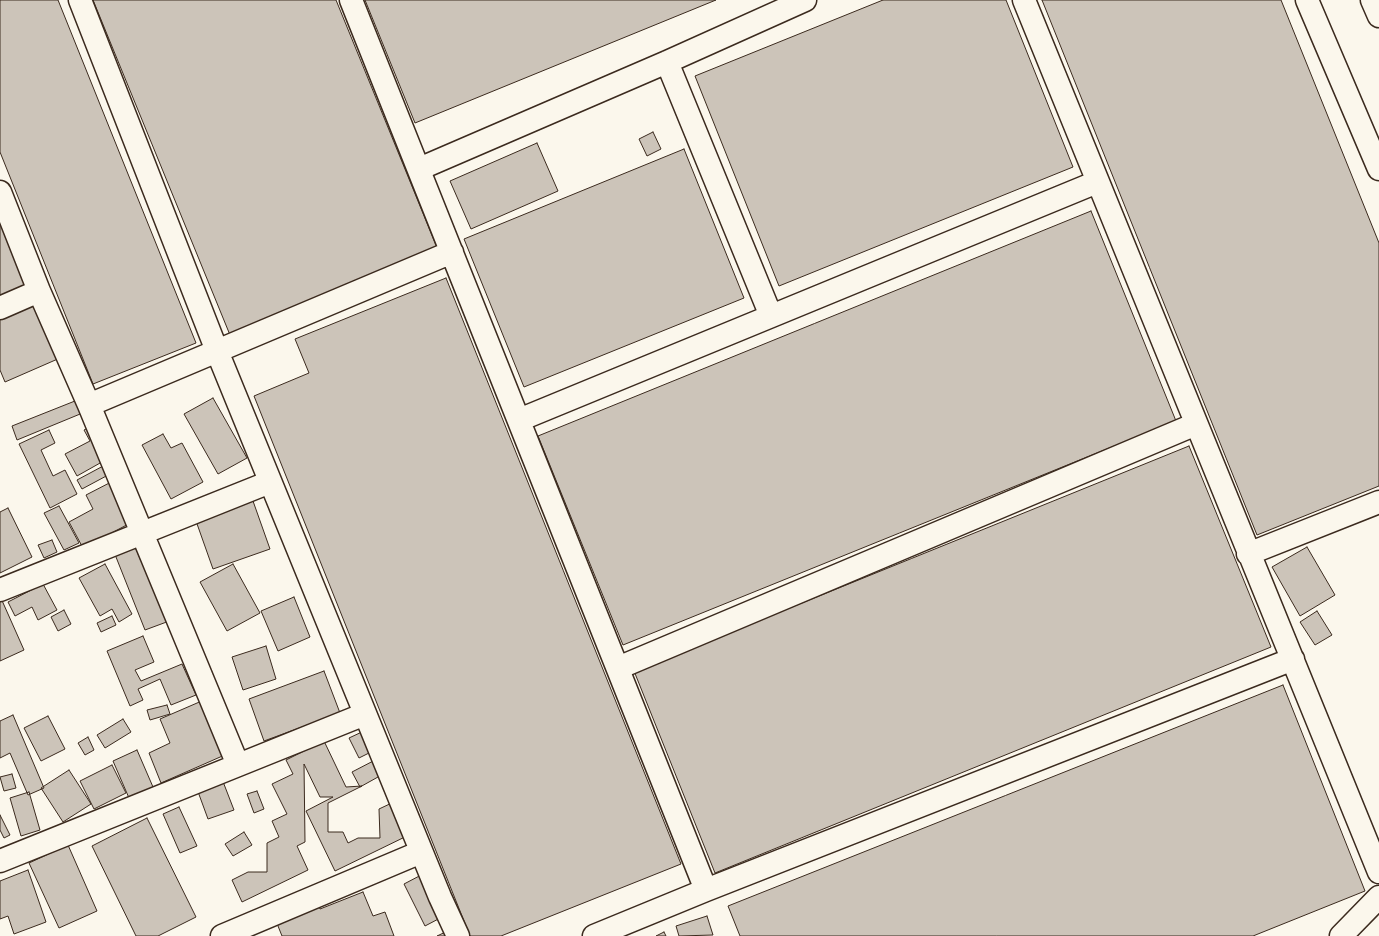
<!DOCTYPE html>
<html>
<head>
<meta charset="utf-8">
<style>
	body { margin:0 }
	canvas { display:block; background:#fbf7ec }
</style>
</head>
<body>
<canvas width="1379" height="936"></canvas>
<script>
const ctx = document.querySelector('canvas').getContext('2d');
ctx.lineJoin = 'round';
function paint(path, color) {
  ctx.fillStyle = color;
  ctx.fill(path, 'evenodd');
}
function poly(rows) {
  const path = new Path2D();
  for (const r of rows) {
    path.moveTo(r[0], r[1]);
    for (let i = 2; i < r.length; i += 2) path.lineTo(r[i], r[i + 1]);
  }
  return path;
}
function trace(path, color, width, dash) {
  ctx.strokeStyle = color;
  ctx.lineWidth = width;
  ctx.lineCap = dash ? 'butt' : 'round';
  ctx.setLineDash(dash || []);
  ctx.stroke(path);
}
const building = poly([
	[0,0,58,0,196,343,93,384,0,152,0,0],
	[93,0,336,0,438,250,230,335,93,0],
	[365,0,716,0,415,123,365,0],
	[883,0,1006,0,1073,167,779,286,695,76,883,0],
	[1042,0,1281,0,1379,243,1379,486,1257,535,1042,0],
	[653,132,661,149,647,156,639,139,653,132],
	[537,143,558,191,471,229,450,181,537,143],
	[684,149,744,298,524,387,464,239,684,149],
	[0,194,33,285,0,300,0,194],
	[1091,211,1176,421,623,645,538,436,1091,211],
	[446,278,681,864,501,936,470,936,254,396,309,373,295,339,446,278],
	[50,297,60,358,5,382,0,370,0,319,50,297],
	[213,398,247,458,218,474,184,414,213,398],
	[80,399,85,412,17,440,12,426,80,399],
	[92,426,109,458,77,476,65,454,90,441,84,430,92,426],
	[49,430,55,443,41,450,53,476,65,470,77,494,50,508,19,444,49,430],
	[163,434,171,448,182,443,203,482,171,499,142,445,163,434],
	[1189,446,1271,647,715,873,634,671,1189,446],
	[105,465,110,474,82,489,77,480,105,465],
	[117,479,138,519,83,548,69,522,93,509,86,495,117,479],
	[253,501,270,549,213,569,196,521,253,501],
	[59,506,79,543,64,550,44,513,59,506],
	[8,508,32,557,0,573,0,512,8,508],
	[52,540,57,552,44,558,38,545,52,540],
	[134,544,141,561,148,559,172,620,145,630,114,552,134,544],
	[1307,547,1335,595,1300,616,1272,567,1307,547],
	[105,564,132,614,119,622,112,609,100,616,79,578,105,564],
	[233,564,260,613,227,631,200,582,233,564],
	[43,584,57,610,38,620,32,607,15,616,8,602,43,584],
	[0,596,24,650,0,661,0,596],
	[294,597,310,637,278,651,261,611,294,597],
	[64,610,71,624,58,631,51,617,64,610],
	[1317,611,1332,635,1315,645,1300,622,1317,611],
	[112,616,116,625,101,632,97,623,112,616],
	[143,636,154,662,135,670,141,681,182,664,196,695,171,705,160,679,138,689,143,700,130,706,107,651,143,636],
	[266,646,276,679,243,690,232,657,266,646],
	[324,671,340,713,264,741,249,699,324,671],
	[1283,685,1365,891,1253,936,740,936,728,906,1283,685],
	[204,700,227,754,161,783,149,753,170,743,160,719,204,700],
	[167,705,170,714,150,720,147,710,167,705],
	[13,715,44,788,28,795,10,753,0,758,0,721,13,715],
	[48,716,65,749,41,761,24,728,48,716],
	[123,719,131,732,105,748,97,735,123,719],
	[364,731,373,751,359,758,349,738,364,731],
	[88,737,94,750,85,755,78,743,88,737],
	[324,741,346,787,362,786,328,803,328,832,343,832,348,843,358,838,380,838,379,809,396,801,411,834,335,871,306,811,333,797,320,797,304,764,305,842,297,846,308,870,242,902,232,880,248,872,267,872,267,843,279,837,272,821,287,814,272,784,293,774,286,760,324,741],
	[137,750,153,787,129,798,113,761,137,750],
	[379,758,387,772,360,787,352,772,379,758],
	[112,765,126,793,94,809,80,781,112,765],
	[69,770,91,804,63,822,41,788,69,770],
	[12,774,16,788,4,791,0,777,12,774],
	[222,779,234,810,208,819,197,789,222,779],
	[257,791,264,809,254,813,247,794,257,791],
	[29,792,40,830,21,836,10,798,29,792],
	[179,807,197,846,180,853,163,814,179,807],
	[0,815,10,835,4,838,0,830,0,815],
	[147,818,196,917,158,936,136,936,92,846,147,818],
	[244,832,252,845,233,856,225,844,244,832],
	[68,845,97,911,59,928,29,863,68,845],
	[28,870,46,922,14,934,8,916,0,919,0,881,28,870],
	[425,873,446,915,425,926,404,884,425,873],
	[363,892,373,916,385,912,394,936,282,936,276,921,318,904,320,909,363,892],
	[707,916,713,935,679,936,676,926,707,916],
	[452,929,455,936,437,936,452,929],
	[664,932,666,936,656,936,664,932]
]);
paint(building, '#ccc4b9');
trace(building, '#3b2a1e', 1);
const street = poly([
	[80,0,217,351,440,897,458,936],
	[351,0,706,890],
	[1024,0,1379,872],
	[667,62,771,316],
	[419,169,667,62,805,0],
	[0,192,39,291,89,405,238,765],
	[0,308,39,291],
	[89,405,452,252],
	[519,420,1097,182],
	[1248,554,1379,502],
	[0,590,270,482],
	[618,668,1196,424],
	[0,861,365,714],
	[222,936,421,852],
	[594,936,706,890,1293,659]
]);
const secondary = poly([
	[1307,0,1379,169],
	[1372,0,1379,16],
	[1341,936,1379,897]
]);
trace(street, '#3b2a1e', 25);
trace(secondary, '#3b2a1e', 25);
trace(street, '#fbf7ec', 22);
trace(secondary, '#fbf7ec', 22);
</script>
</body>
</html>
